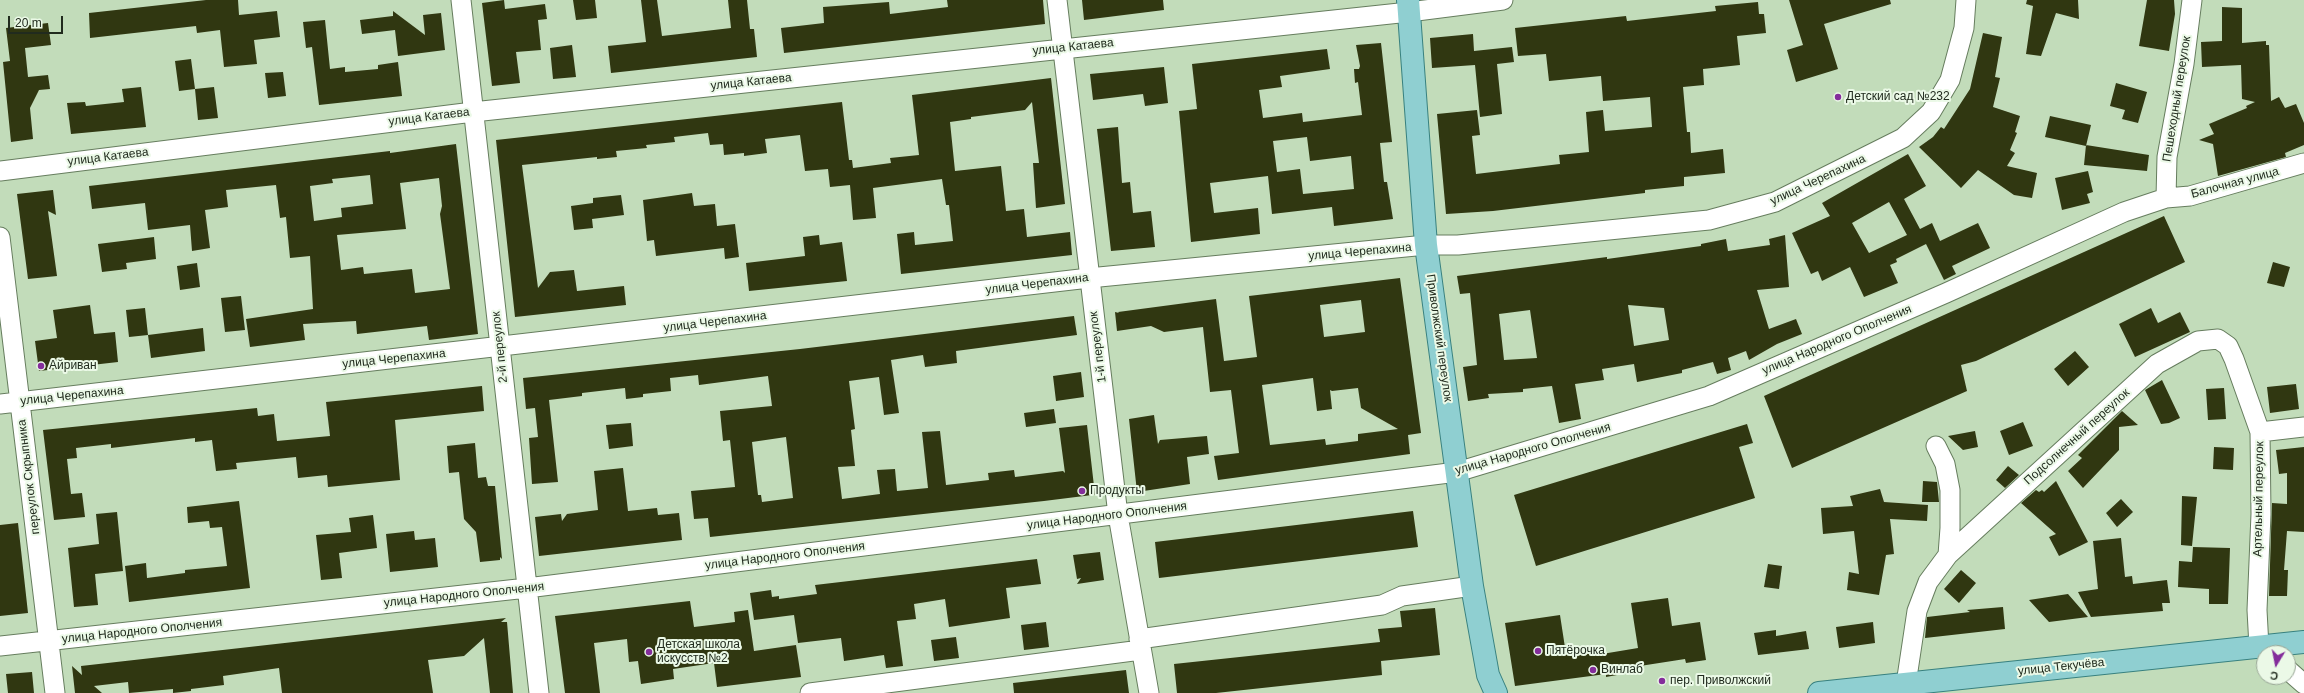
<!DOCTYPE html>
<html>
<head>
<meta charset="utf-8">
<style>
	body { margin:0 }
	#map { position:relative; width:2304px; height:693px; overflow:hidden; background:#c2dcba; font-family:Arial,sans-serif }
	canvas { display:block }
	.north { position:absolute; left:2256px; top:645px; width:40px; height:40px; box-sizing:border-box; background:#ebf9e7; border:1px solid #9aa797; border-radius:50%; rotate:190deg; font-size:11px; font-weight:700; line-height:16px; text-align:center; color:#212b1e }
	.north::after { content:''; display:block; margin:auto; width:14px; height:18px; background:#842d9b; clip-path:polygon(50% 0,100% 100%,50% 72%,0 100%) }
	.scale { position:absolute; left:8px; top:16px; width:55px; height:18px; box-sizing:border-box; border:2px solid #212b1e; border-top:0; padding-left:5px; font-size:12px; line-height:14px; white-space:nowrap; color:#212b1e; -webkit-text-stroke:3px #ebf9e7; paint-order:stroke }
</style>
</head>
<body>
<div id="map">
<canvas width="2304" height="693"></canvas>
<div class="north">С</div>
<div class="scale">20 m</div>
</div>
<script>
const ctx = document.querySelector('canvas').getContext('2d');
ctx.lineJoin = 'round';
function paint(path, color) {
  ctx.fillStyle = color;
  ctx.fill(path, 'evenodd');
}
function poly(rows) {
  const path = new Path2D();
  for (const r of rows) {
    path.moveTo(r[0], r[1]);
    for (let i = 2; i < r.length; i += 2) path.lineTo(r[i], r[i + 1]);
  }
  return path;
}
function trace(path, color, width, dash) {
  ctx.strokeStyle = color;
  ctx.lineWidth = width;
  ctx.lineCap = dash ? 'butt' : 'round';
  ctx.setLineDash(dash || []);
  ctx.stroke(path);
}
function drawText(font, color, halo, rows, align = 'center') {
  ctx.font = font + ' Arial,sans-serif';
  ctx.lineWidth = 4;
  ctx.setLineDash([]);
  ctx.textBaseline = 'middle';
  ctx.strokeStyle = halo;
  ctx.fillStyle = color;
  for (const [text, x, y, turn = 0] of rows) {
    ctx.save();
    ctx.translate(x, y);
    ctx.rotate((+turn || 0) * Math.PI / 180);
    ctx.textAlign = isNaN(turn) ? turn : align;
    if (halo) ctx.strokeText(text, 0, 0);
    ctx.fillText(text, 0, 0);
    ctx.restore();
  }
}
paint(poly([
	[206,0,238,0,239,15,277,11,280,37,254,40,257,64,224,67,220,30,197,33,196,26,90,38,89,13],
	[504,0,505,9,545,4,547,19,538,20,541,50,516,52,520,83,492,86,482,3],
	[573,0,595,0,597,18,576,20],
	[641,0,657,0,662,36,731,28,728,0,747,0,750,29,754,29,757,57,611,73,608,46,646,42],
	[947,0,1043,0,1045,24,784,53,781,28,824,23,823,7,889,2,890,14,948,7],
	[1082,0,1163,0,1164,10,1084,20],
	[1789,0,1890,0,1891,4,1824,24,1838,69,1796,82,1787,50,1803,45],
	[2027,0,2078,0,2079,19,2056,13,2041,56,2026,54,2033,6,2026,4],
	[2147,0,2174,0,2175,14,2169,51,2139,46],
	[1758,2,1759,14,1764,14,1766,33,1737,36,1740,65,1703,69,1704,85,1683,87,1687,132,1690,132,1691,153,1723,149,1725,173,1684,177,1684,186,1645,190,1645,193,1493,211,1446,214,1437,114,1477,110,1480,135,1472,136,1476,174,1560,164,1559,155,1589,152,1586,112,1603,110,1605,131,1652,127,1650,97,1603,101,1601,76,1549,81,1546,54,1518,56,1515,28,1626,16,1627,21,1716,11,1715,6],
	[2222,7,2242,8,2242,43,2266,41,2266,45,2269,45,2271,101,2279,97,2285,108,2296,104,2304,123,2304,145,2285,153,2286,157,2218,176,2213,144,2199,140,2214,134,2209,124,2247,108,2246,106,2255,102,2242,99,2241,65,2202,67,2201,42,2222,41],
	[393,11,425,35,423,15,441,13,445,50,398,56,395,30,362,34,360,20,393,16],
	[325,20,330,69,345,67,345,72,378,69,378,65,398,62,402,96,319,105,312,47,306,48,303,22],
	[48,23,51,45,25,48,28,77,48,75,50,89,39,90,30,108,33,139,11,142,3,62,10,61,6,28],
	[1983,33,2002,37,1995,77,2000,78,1993,107,2020,116,2015,132,2017,133,2010,150,2015,153,2007,166,2037,173,2032,198,2014,195,1978,170,1961,188,1919,147,1933,137,1941,127,1944,129,1970,89],
	[1473,34,1474,51,1512,47,1514,62,1497,64,1502,114,1480,117,1475,65,1432,68,1430,38],
	[1381,43,1392,142,1380,143,1384,182,1387,182,1393,219,1334,226,1332,207,1272,214,1268,176,1210,183,1214,213,1258,208,1260,234,1191,242,1179,111,1197,109,1192,64,1327,49,1330,69,1280,76,1282,87,1259,90,1263,118,1302,113,1303,122,1362,115,1358,82,1355,83,1354,69,1359,69,1360,66,1356,45],
	[1307,137,1310,161,1351,156,1354,189,1303,194,1300,169,1277,172,1273,141],
	[572,45,576,77,553,79,550,48],
	[191,59,195,89,179,91,175,61],
	[1164,67,1168,103,1145,106,1143,94,1093,100,1090,74],
	[283,72,286,96,268,98,265,73],
	[1051,78,1065,204,1036,208,1033,163,1039,163,1032,102,1025,110,971,117,971,119,950,122,955,171,1001,166,1006,211,1024,209,1027,237,1070,232,1072,255,901,274,897,234,914,232,915,245,953,241,949,205,946,205,942,179,873,188,876,218,853,220,850,185,830,187,828,169,805,171,800,135,765,139,767,153,744,156,744,153,724,155,723,144,710,145,708,133,674,137,675,142,646,145,647,148,616,151,617,157,597,159,597,157,522,165,538,288,550,272,574,270,577,291,624,286,626,305,515,317,496,140,842,102,849,160,852,160,853,168,891,163,890,158,919,155,912,95],
	[2116,83,2147,92,2138,123,2122,119,2125,110,2110,106],
	[141,87,146,127,71,134,67,103,85,102,86,106,124,102,122,89],
	[214,87,218,118,198,120,195,89],
	[2050,116,2091,125,2086,146,2045,137],
	[1118,127,1122,183,1130,182,1133,213,1151,211,1155,247,1111,251,1097,129],
	[456,144,478,334,429,340,427,326,357,334,356,321,303,324,305,340,250,347,246,319,313,309,310,256,290,258,286,217,280,218,276,185,226,190,228,207,205,210,210,248,192,251,190,225,148,230,145,203,92,209,89,186,390,151,390,153],
	[370,175,373,204,341,208,342,217,314,221,310,186,333,183,332,179],
	[439,178,442,206,440,214,450,289,415,293,412,269,364,274,363,267,341,270,337,235,406,229,400,183],
	[2086,145,2149,155,2147,171,2084,165],
	[1908,154,1926,186,1904,199,1920,229,1932,223,1940,241,1978,223,1990,248,1952,266,1956,274,1944,280,1926,244,1896,259,1897,262,1890,265,1898,283,1864,297,1850,267,1822,281,1818,271,1811,274,1792,233,1830,216,1822,203],
	[1889,202,1907,235,1869,253,1852,223],
	[2088,171,2093,192,2087,194,2090,203,2062,210,2055,178],
	[53,190,56,215,48,211,57,276,28,279,17,194],
	[692,193,694,206,715,204,717,226,735,224,739,257,725,259,724,248,656,256,654,240,647,241,643,200],
	[621,195,624,215,592,219,593,228,574,230,571,206,593,203,593,198],
	[2164,216,2185,262,1976,361,1961,365,1967,391,1792,468,1764,396],
	[819,235,820,245,842,242,847,281,749,291,746,263,805,256,803,237],
	[1785,235,1789,287,1757,290,1769,329,1796,319,1802,334,1777,344,1749,360,1746,351,1728,358,1731,370,1717,374,1713,362,1682,370,1682,373,1637,382,1634,364,1602,369,1604,380,1575,384,1581,419,1559,423,1552,386,1523,389,1523,392,1488,394,1489,398,1468,401,1463,367,1477,365,1470,293,1460,294,1457,276,1607,257,1607,259,1701,246,1701,244,1726,239,1728,251,1770,245,1769,239],
	[1628,305,1664,308,1669,340,1634,346],
	[1530,310,1537,358,1504,360,1499,314],
	[154,237,156,259,126,263,127,269,102,272,98,244],
	[2273,262,2290,267,2284,287,2267,283],
	[197,263,200,287,180,290,177,266],
	[1400,278,1421,433,1408,435,1410,454,1218,480,1214,456,1239,453,1231,390,1210,392,1203,327,1164,332,1151,326,1117,331,1115,312,1119,313,1118,312,1216,299,1224,361,1257,357,1249,296],
	[1361,300,1365,332,1324,337,1320,305],
	[1313,378,1317,411,1332,409,1330,390,1332,391,1358,388,1361,408,1398,429,1358,434,1358,441,1326,445,1325,439,1270,445,1262,385],
	[241,296,245,330,225,332,221,298],
	[90,305,94,334,115,332,118,362,39,371,35,341,57,338,53,310],
	[145,308,148,335,129,337,126,310],
	[2151,308,2158,323,2180,312,2190,332,2135,357,2119,324],
	[1074,316,1077,335,956,351,957,363,925,367,923,355,891,360,899,413,884,415,879,377,849,381,855,429,851,430,855,466,838,467,842,499,880,494,877,470,895,469,897,491,928,488,922,432,940,431,946,485,989,480,988,473,1014,470,1015,477,1063,471,1065,473,1059,428,1087,425,1095,495,1092,492,1092,495,1044,501,710,537,708,518,694,519,691,491,735,487,730,440,723,441,720,411,772,406,768,376,699,385,698,375,670,378,671,391,643,394,643,397,626,399,625,388,582,393,582,396,549,400,558,482,532,484,529,438,538,437,535,408,526,409,523,378,800,349],
	[786,437,793,498,762,502,761,495,758,495,752,442],
	[203,328,205,351,151,358,148,335],
	[2075,351,2089,367,2068,386,2054,369],
	[1081,372,1084,397,1056,401,1053,376],
	[2162,380,2180,418,2169,423,2161,424,2145,390],
	[2296,384,2299,409,2270,413,2267,387],
	[482,386,484,411,395,420,400,480,328,487,327,475,298,478,296,457,236,463,237,469,216,471,212,440,195,442,195,438,111,448,111,444,76,448,77,458,67,459,71,494,82,493,85,517,54,520,43,430,257,408,258,416,274,414,277,441,330,436,326,402],
	[2224,388,2226,419,2208,420,2206,389],
	[1054,409,1056,423,1026,427,1024,413],
	[2122,411,2138,425,2119,427,2119,450,2083,488,2068,471,2082,458,2078,455],
	[1154,415,1158,444,1160,440,1207,436,1209,454,1187,457,1190,484,1137,492,1129,419],
	[2023,422,2033,446,2009,455,2000,431],
	[631,423,633,446,609,449,606,425],
	[1747,424,1753,443,1739,447,1755,498,1536,566,1514,495],
	[1975,431,1978,447,1963,450,1948,436],
	[475,443,478,478,486,477,488,486,495,486,502,559,500,557,500,560,480,562,476,532,464,519,459,472,449,473,447,446],
	[2214,447,2234,448,2233,470,2213,469],
	[2304,447,2304,532,2287,531,2284,570,2288,570,2287,596,2269,596,2272,503,2287,504,2287,473,2279,474,2276,450],
	[2008,466,2019,475,2005,488,1996,480],
	[623,468,628,511,657,508,658,515,679,513,682,540,539,556,535,517,561,514,562,521,567,514,598,510,594,471],
	[1923,481,1937,482,1939,502,1922,502],
	[2056,481,2088,542,2059,556,2049,537,2056,534,2021,503,2036,490,2039,492,2042,490,2044,492],
	[1880,489,1884,502,1928,505,1927,521,1890,519,1894,554,1886,555,1879,595,1847,590,1849,572,1859,574,1854,531,1823,534,1821,508,1853,506,1850,496],
	[2182,496,2197,497,2192,546,2181,545],
	[2121,499,2133,512,2117,527,2106,513],
	[239,501,250,588,129,602,125,566,146,563,147,578,185,573,185,570,227,566,222,527,210,528,209,521,188,523,187,507],
	[1413,511,1418,547,1159,578,1155,542],
	[117,512,123,571,95,574,98,605,74,607,68,548,99,544,96,514],
	[373,515,377,548,339,553,342,578,321,580,316,535,351,532,349,518],
	[18,523,28,613,0,616,0,525],
	[414,531,415,540,435,538,438,567,390,572,386,534],
	[2121,538,2125,577,2132,576,2133,584,2167,580,2170,603,2162,603,2163,611,2091,617,2078,592,2098,589,2093,541],
	[2193,547,2230,548,2228,604,2209,604,2209,589,2178,587,2179,561,2192,562],
	[1100,552,1104,580,1077,584,1081,578,1077,579,1073,555],
	[1037,559,1041,584,1006,588,1010,618,949,627,945,599,914,604,916,619,897,621,903,666,886,668,884,655,844,661,841,638,798,643,794,615,754,620,750,593,771,590,772,597,779,596,779,599,817,594,815,585],
	[1768,564,1782,566,1779,589,1764,587],
	[1961,570,1976,583,1959,603,1944,589],
	[2068,594,2088,617,2049,622,2029,600],
	[1668,598,1672,626,1700,622,1706,660,1686,663,1685,659,1627,668,1628,673,1606,677,1606,674,1515,686,1505,623,1560,615,1566,654,1595,650,1596,655,1638,648,1631,603],
	[690,601,694,627,735,622,734,612,748,610,754,651,796,645,801,677,717,687,714,663,673,669,674,679,641,684,638,661,629,662,627,639,594,643,600,693,565,693,555,616],
	[2003,607,2005,629,1925,638,1927,617,1970,612,1967,610],
	[1435,608,1440,655,1381,661,1382,675,1216,693,1177,693,1174,664,1380,642,1378,629,1402,627,1400,611],
	[506,618,501,622,507,622,513,693,490,693,484,638,464,656,428,660,433,693,282,693,279,668,223,676,224,685,191,689,191,691,173,693,173,689,129,693,128,682,94,686,102,693,75,693,72,666,82,675,81,666],
	[1046,622,1049,647,1024,650,1021,625],
	[1873,622,1875,643,1839,648,1836,627],
	[1776,630,1776,636,1806,631,1809,649,1758,655,1754,633],
	[956,637,959,658,934,661,931,640],
	[1126,670,1129,693,1014,693,1013,683],
	[32,672,34,693,8,693,6,674]
]), '#303711');
const minor = poly([
	[461,0,539,693],
	[1057,0,1118,515,1149,693],
	[0,171,473,112,1409,12,1503,0],
	[2166,198,2167,157,2184,64,2192,0],
	[0,237,55,693],
	[0,404,1089,278,1426,245,1458,245,1709,220,1775,202,1903,138,1931,112,1950,80,1964,28,1966,0],
	[2260,432,2304,427],
	[1936,446,1945,464,1950,490,1950,528,1948,555],
	[1139,639,1382,605,1402,596,1472,586],
	[0,646,527,588,1457,472,1709,396,1946,293,2124,212,2166,198,2190,196,2304,163],
	[2288,670,2304,684],
	[1906,684,1917,611,1928,582,1948,555,2157,364,2198,341,2218,339,2228,346,2234,359,2260,432,2261,514,2257,610,2259,647,2267,653],
	[810,693,1141,650]
]);
const major = poly([
	[1408,0,1426,245,1472,586,1488,675,1496,693],
	[1819,693,2304,642]
]);
trace(minor, '#667d5e', 21);
trace(major, '#38817f', 24);
trace(minor, '#fff', 19);
trace(major, '#8fcfd1', 22);
for (const [x, y, r, color] of [
	[1838,97,4,"#842d9b"],
	[41,366,4,"#842d9b"],
	[1082,491,4,"#842d9b"],
	[1538,651,4,"#842d9b"],
	[649,652,4,"#842d9b"],
	[1593,670,4,"#842d9b"],
	[1662,681,4,"#842d9b"]
]) {
  const dot = new Path2D();
  dot.arc(x, y, r, 0, 2 * Math.PI);
  ctx.fillStyle = color;
  ctx.fill(dot);
  trace(dot, '#ebf9e7', 1.5);
}
drawText('12px', '#212b1e', '#ebf9e7', [
	["улица Катаева",1073,47,-6],
	["улица Катаева",751,82,-6],
	["Пешеходный переулок",2177,99,-81],
	["улица Катаева",429,117,-7],
	["улица Катаева",108,157,-7],
	["улица Черепахина",1818,180,-25],
	["Балочная улица",2235,183,-15],
	["улица Черепахина",1360,252,-5],
	["улица Черепахина",1037,284,-7],
	["улица Черепахина",715,322,-7],
	["Приволжский переулок",1439,338,82],
	["улица Народного Ополчения",1837,340,-23],
	["2-й переулок",500,347,-96],
	["1-й переулок",1098,347,-97],
	["улица Черепахина",394,359,-6],
	["улица Черепахина",72,396,-6],
	["Подсолнечный переулок",2077,437,-42],
	["улица Народного Ополчения",1533,449,-16],
	["переулок Скрыпника",29,477,-97],
	["Артельный переулок",2259,499,-89],
	["улица Народного Ополчения",1107,516,-7],
	["улица Народного Ополчения",785,556,-7],
	["улица Народного Ополчения",464,595,-6],
	["улица Народного Ополчения",142,631,-6],
	["улица Текучёва",2061,667,-6]
]);
drawText('12px', '#212b1e', '#ebf9e7', [
	["Детский сад №232",1846,97],
	["Айриван",49,366],
	["Продукты",1090,491],
	["Детская школа",657,645],
	["искусств №2",657,659],
	["Пятёрочка",1546,651],
	["Винлаб",1601,670],
	["пер. Приволжский",1670,681]
], 'left');
</script>
</body>
</html>
